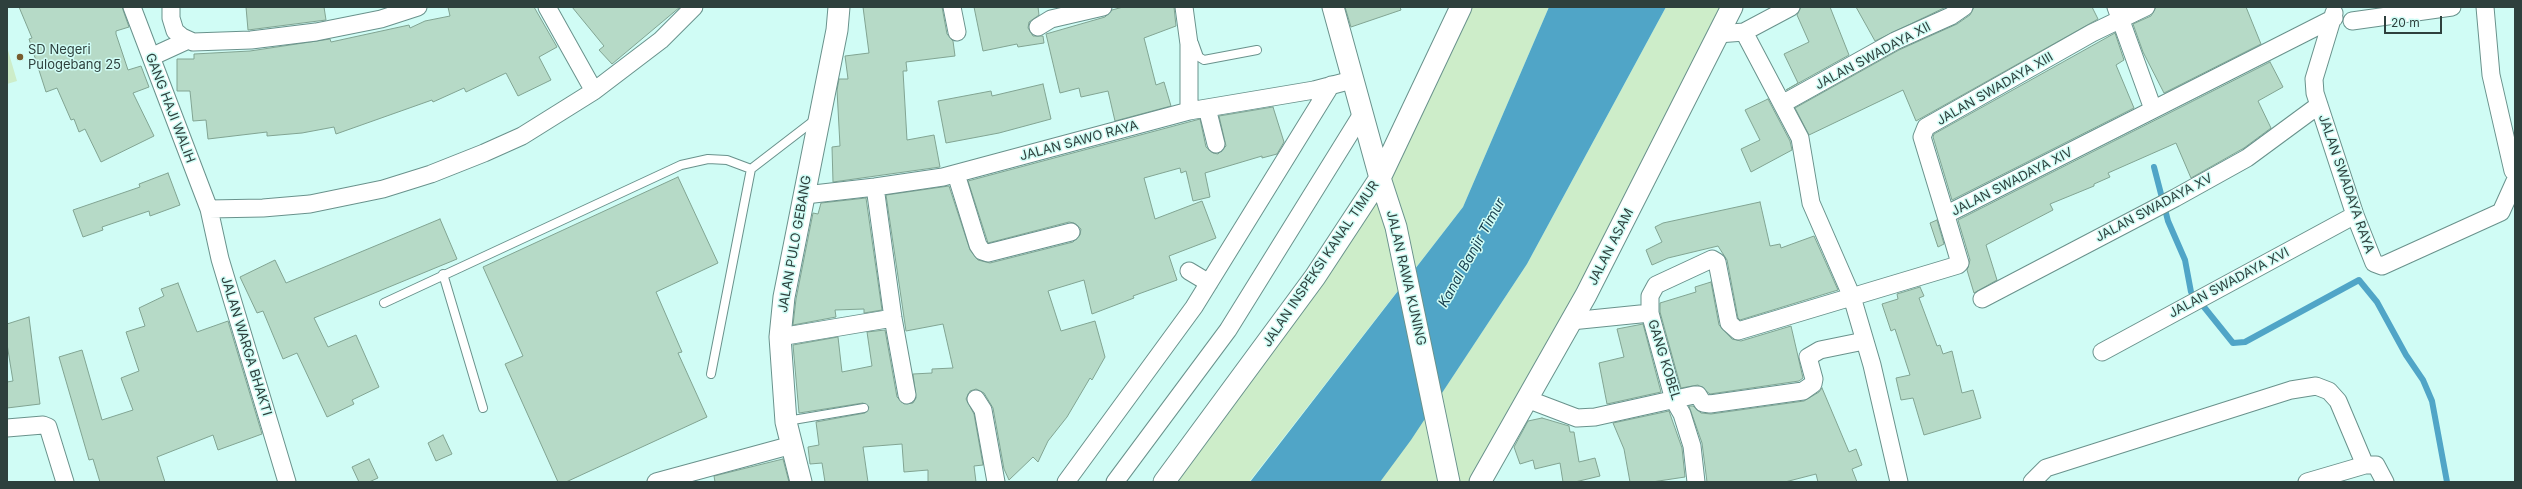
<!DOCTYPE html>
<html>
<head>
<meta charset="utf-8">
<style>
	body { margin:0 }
	#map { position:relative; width:2522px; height:489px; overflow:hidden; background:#d0fcf5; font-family:Inter,sans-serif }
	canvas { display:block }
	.frame { position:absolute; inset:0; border:8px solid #2e403d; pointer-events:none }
	.scale { position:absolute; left:2384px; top:16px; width:58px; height:18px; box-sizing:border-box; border:2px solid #2e403d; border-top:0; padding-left:5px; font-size:12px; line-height:14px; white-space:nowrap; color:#2e403d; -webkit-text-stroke:3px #d0fcf5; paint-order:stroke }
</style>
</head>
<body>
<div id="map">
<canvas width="2522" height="489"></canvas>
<div class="frame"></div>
<div class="scale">20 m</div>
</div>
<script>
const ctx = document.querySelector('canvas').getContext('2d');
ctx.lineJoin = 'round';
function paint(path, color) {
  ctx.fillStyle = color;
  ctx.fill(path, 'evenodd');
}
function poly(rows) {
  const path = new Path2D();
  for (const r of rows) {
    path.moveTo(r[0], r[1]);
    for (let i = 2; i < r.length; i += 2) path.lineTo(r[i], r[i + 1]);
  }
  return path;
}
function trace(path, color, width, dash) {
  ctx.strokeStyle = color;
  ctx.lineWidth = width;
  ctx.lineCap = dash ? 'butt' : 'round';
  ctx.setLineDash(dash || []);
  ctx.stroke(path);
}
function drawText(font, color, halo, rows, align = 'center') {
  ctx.font = font + ' Inter,sans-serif';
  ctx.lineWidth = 3;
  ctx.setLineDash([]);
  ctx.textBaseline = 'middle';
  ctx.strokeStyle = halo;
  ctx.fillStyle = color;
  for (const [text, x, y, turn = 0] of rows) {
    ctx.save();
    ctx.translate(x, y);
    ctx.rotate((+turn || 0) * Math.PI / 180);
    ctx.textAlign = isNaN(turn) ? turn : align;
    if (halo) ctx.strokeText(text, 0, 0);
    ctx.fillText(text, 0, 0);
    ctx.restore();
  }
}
paint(poly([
	[1461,7,1549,7,1463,207,1249,482,1164,482,1330,255],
	[1666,7,1732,7,1480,482,1379,482,1449,382,1527,264],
	[7,47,17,81,7,84]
]), '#cdedc9');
paint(poly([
	[1549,7,1666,7,1527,264,1411,440,1380,482,1250,482,1463,207]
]), '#50a5c7');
trace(poly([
	[2154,167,2168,221,2185,260,2191,292],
	[2204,307,2233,343,2245,342,2359,280,2377,302,2406,355,2423,380,2432,401,2447,482]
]), '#50a5c7', 6);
const building = poly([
	[19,7,122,7,129,27,116,31,116,34,128,70,141,66,149,87,133,93,154,136,101,162,85,129,79,132,74,119,71,120,57,88,46,92,29,39,32,38,19,7],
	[246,7,324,7,326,20,248,30,246,7],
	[448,7,534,7,557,47,539,57,551,80,518,96,506,73,466,92,464,88,433,102,432,100,336,134,334,127,302,133,267,136,267,132,208,139,206,120,193,121,190,91,177,91,177,59,194,59,194,54,250,51,330,39,331,42,409,25,410,28,425,21,450,16,448,7],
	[572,7,680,7,612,64,599,50,604,46,572,7],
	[863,7,942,7,947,34,953,41,955,56,906,62,907,71,903,71,907,140,934,135,940,167,833,182,832,147,840,146,837,90,839,79,848,79,845,56,869,53,863,7],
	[974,7,1038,7,1039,15,1029,22,1028,28,1033,36,1043,36,1044,43,1018,47,1017,44,983,51,974,7],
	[1123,7,1174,7,1176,26,1144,38,1156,85,1164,82,1171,106,1115,121,1108,91,1081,97,1079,88,1060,93,1046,34,1105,17,1112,10,1123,7],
	[1345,7,1400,7,1401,10,1351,27,1345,7],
	[1801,7,1830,7,1849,55,1786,90,1798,83,1784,54,1809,42,1797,15,1801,7],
	[1856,7,1946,7,1875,41,1856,7],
	[1974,7,2092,7,2098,19,1916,121,1903,90,1809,135,1795,108,1899,50,1957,24,1970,15,1974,7],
	[2156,7,2246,7,2261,44,2164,93,2143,52,2133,24,2151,16,2156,7],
	[2115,33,2124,60,2116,65,2134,108,1952,200,1933,137,1934,134,2115,33],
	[2270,62,2283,87,2258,101,2271,128,2244,148,2191,178,2176,143,2108,173,2110,177,2094,184,2094,186,2050,204,2053,210,1986,245,1997,280,1974,293,1967,270,1970,260,1958,220,2270,62],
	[1043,84,1051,119,999,133,946,143,938,101,991,91,992,96,1043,84],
	[1768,99,1790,141,1792,150,1751,172,1741,149,1760,140,1745,110,1768,99],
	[1273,107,1284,142,1277,154,1262,158,1262,156,1205,173,1210,197,1193,201,1186,171,1181,173,1180,168,1144,178,1155,219,1202,201,1216,238,1169,256,1177,280,1133,296,1134,298,1092,314,1084,280,1048,291,1061,331,1095,321,1105,357,1092,380,1090,378,1067,417,1048,441,1038,462,1033,457,1009,480,1004,469,993,408,984,393,976,389,970,391,966,399,974,414,983,465,974,466,976,482,928,482,928,470,904,472,902,444,863,447,868,482,825,482,822,463,810,464,808,447,819,445,816,422,865,413,869,407,863,403,799,413,793,345,838,337,842,372,872,366,867,332,885,330,897,397,904,404,913,403,916,398,913,374,932,373,932,369,953,368,943,324,906,331,886,195,949,186,970,250,978,260,990,263,1073,242,1080,235,1081,229,1074,223,1069,222,988,243,968,181,1200,119,1206,147,1213,153,1218,154,1226,146,1219,116,1273,107],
	[168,173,180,205,150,216,149,211,102,227,103,230,83,237,73,210,140,187,139,184,168,173],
	[678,177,718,263,656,292,682,352,678,353,707,417,566,482,558,482,505,364,523,356,483,267,678,177],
	[866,198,882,310,864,313,864,309,835,310,836,317,793,325,796,299,813,213,818,214,821,203,866,198],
	[1760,202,1770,246,1780,244,1781,248,1814,236,1838,290,1740,320,1738,318,1727,260,1718,246,1668,258,1652,265,1646,250,1662,242,1655,227,1663,223,1760,202],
	[440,219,457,259,314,318,328,347,356,335,379,387,352,400,354,404,327,417,297,353,283,359,263,311,257,313,240,277,275,260,286,283,440,219],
	[1937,220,1944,244,1938,247,1930,223,1937,220],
	[1711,282,1719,325,1732,339,1741,341,1791,326,1803,378,1799,381,1710,394,1698,385,1681,388,1660,312,1660,303,1696,292,1695,287,1711,282],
	[178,283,197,332,228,321,262,434,218,450,213,435,157,457,165,482,100,482,93,459,89,460,59,357,82,350,102,420,133,410,121,378,139,371,126,332,145,326,139,308,164,296,161,289,178,283],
	[1920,287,1924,296,1919,298,1937,346,1940,345,1943,354,1952,351,1962,393,1973,390,1981,418,1924,435,1913,398,1901,400,1896,378,1910,375,1895,329,1891,331,1882,304,1898,299,1897,294,1920,287],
	[29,317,40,404,7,408,7,382,13,381,7,344,7,324,29,317],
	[1643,324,1661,392,1607,404,1599,363,1624,357,1617,329,1643,324],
	[1822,388,1849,452,1856,449,1862,465,1852,469,1857,482,1818,482,1816,474,1785,482,1707,482,1702,443,1689,406,1693,406,1701,413,1711,414,1804,401,1819,392,1822,388],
	[1669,411,1682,448,1685,477,1652,482,1630,482,1624,449,1613,423,1669,411],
	[1542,418,1569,426,1570,432,1574,432,1579,462,1595,458,1600,476,1575,482,1563,482,1560,463,1535,469,1533,460,1520,464,1514,447,1528,421,1542,418],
	[443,435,452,454,436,461,428,443,443,435],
	[369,459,378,478,369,482,359,482,352,467,369,459],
	[783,459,789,482,715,482,714,476,783,459]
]);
paint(building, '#b6dac7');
trace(building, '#81a492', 1);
const service = poly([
	[1194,43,1199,57,1204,60,1257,50],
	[443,274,483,408],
	[384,303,681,165,708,159,727,160,751,169],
	[711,374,751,169,816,119],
	[787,421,864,408]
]);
const minor = poly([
	[132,7,209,209,220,259,287,482],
	[171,7,171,18,175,31,182,37,193,42,251,40,316,32,381,19,418,7],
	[547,7,594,91],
	[952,7,957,32],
	[1184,7,1189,44,1189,111],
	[2116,7,2153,109],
	[2485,7,2491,75,2513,171],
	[2334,13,2314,79,2315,93,2355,215,2374,263,2382,266,2501,212,2515,181],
	[2352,21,2452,7],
	[1038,27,1051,19,1103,7],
	[1744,32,1800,138,1811,203,1852,297,1872,365,1899,482],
	[1718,34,1744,32,1791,7],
	[151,57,188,40],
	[1782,104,1895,41,1951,16,1964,7],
	[1207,108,1216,144],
	[956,174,978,245,982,251,988,253,1071,232],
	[875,187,893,318,907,395],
	[805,195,875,187,943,177,1189,111,1314,90,1352,80],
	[209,209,263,208,310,204,383,189,431,174,484,153,522,136,594,91,661,40,694,7],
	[1946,216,1922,137,1926,127,2092,33,2146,7],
	[1189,271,1209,283],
	[1982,299,2175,198,2247,158,2319,105],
	[1650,313,1650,296,1656,285,1712,259,1717,262,1729,323,1738,331,1958,265,1960,263,1946,216,1951,212,2334,18],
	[1571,321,1650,313,1674,400,1682,414,1692,446,1696,482],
	[780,337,893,318],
	[2102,352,2355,215],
	[976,399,983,410,996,482],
	[1527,399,1577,418,1595,417,1694,395,1698,395,1703,403,1710,404,1803,391,1813,384,1814,379,1808,357,1820,350,1864,341],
	[7,428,43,425,48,427,65,482],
	[656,482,792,445],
	[1066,482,1194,307,1331,85],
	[1115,482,1228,330,1362,114],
	[2032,482,2046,468,2291,390,2316,386,2329,391,2338,401,2365,465,2376,465,2385,482],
	[2307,482,2365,465]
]);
const tertiary = poly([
	[1333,7,1380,178,1396,227,1449,482],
	[801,482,786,422,780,337,784,297,837,30,839,7],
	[1164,482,1315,277,1380,178,1461,7],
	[1480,482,1586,295,1732,7]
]);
trace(service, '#69928c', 10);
trace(minor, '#69928c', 19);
trace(tertiary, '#69928c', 23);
trace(service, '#fff', 8);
trace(minor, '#fff', 17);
trace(tertiary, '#fff', 21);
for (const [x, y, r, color] of [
	[20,57,4,"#775c2e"]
]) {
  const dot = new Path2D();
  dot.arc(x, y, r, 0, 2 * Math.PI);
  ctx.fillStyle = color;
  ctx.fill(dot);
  trace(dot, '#d0fcf5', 1.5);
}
drawText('13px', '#2e403d', '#d0fcf5', [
	["SD Negeri",28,50],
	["Pulogebang 25",28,65]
], 'left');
drawText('13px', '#2e403d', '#d0fcf5', [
	["JALAN SWADAYA XII",1873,56,-28],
	["JALAN SWADAYA XIII",1995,89,-30],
	["GANG HAJI WALIH",170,108,69],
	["JALAN SAWO RAYA",1079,141,-15],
	["JALAN SWADAYA XIV",2012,182,-27],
	["JALAN SWADAYA RAYA",2346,184,71],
	["JALAN SWADAYA XV",2154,208,-28],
	["JALAN PULO GEBANG",795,244,-80],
	["JALAN ASAM",1611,247,-63],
	["JALAN INSPEKSI KANAL TIMUR",1321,264,-56],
	["JALAN RAWA KUNING",1406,278,77],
	["JALAN SWADAYA XVI",2229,283,-28],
	["JALAN WARGA BHAKTI",246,346,73],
	["GANG KOBEL",1664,360,73]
]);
drawText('italic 14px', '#1a4050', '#d0fcf5', [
	["Kanal Banjir Timur",1472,253,-61]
]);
</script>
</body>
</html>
